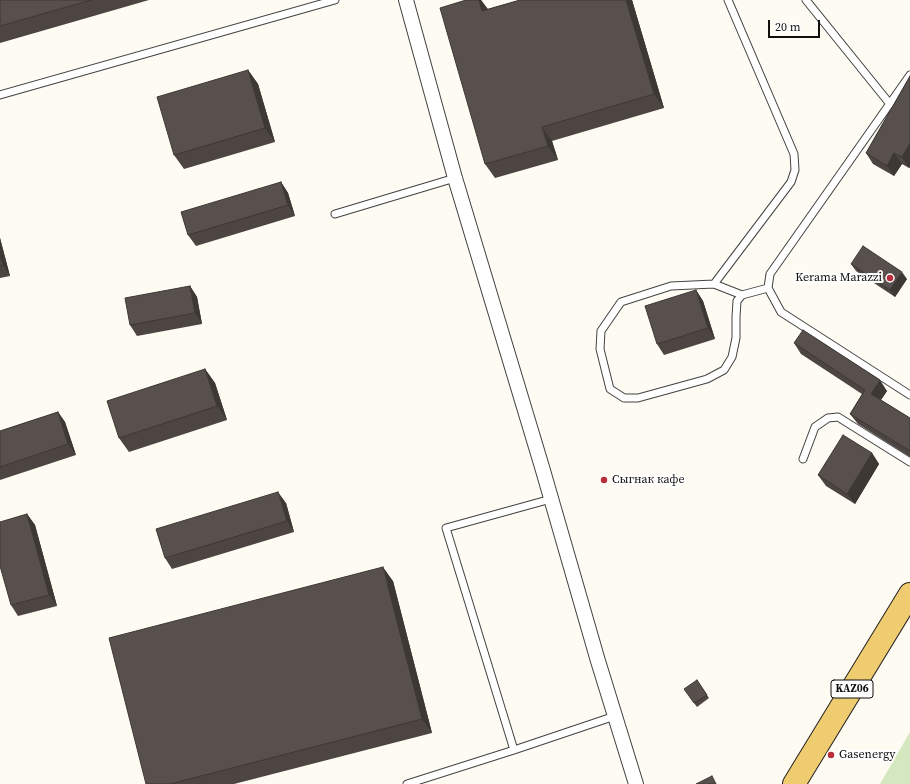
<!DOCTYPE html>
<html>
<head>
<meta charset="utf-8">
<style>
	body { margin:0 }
	#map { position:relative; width:910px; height:784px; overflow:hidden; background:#fefbf3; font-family:"Source Serif 4",serif }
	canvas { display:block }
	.scale { position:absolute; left:768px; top:20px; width:52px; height:18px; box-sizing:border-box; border:2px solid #0f0f0f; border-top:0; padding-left:5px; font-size:12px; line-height:14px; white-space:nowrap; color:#0f0f0f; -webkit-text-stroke:3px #fff; paint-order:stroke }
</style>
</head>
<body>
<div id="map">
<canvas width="910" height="784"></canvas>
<div class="scale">20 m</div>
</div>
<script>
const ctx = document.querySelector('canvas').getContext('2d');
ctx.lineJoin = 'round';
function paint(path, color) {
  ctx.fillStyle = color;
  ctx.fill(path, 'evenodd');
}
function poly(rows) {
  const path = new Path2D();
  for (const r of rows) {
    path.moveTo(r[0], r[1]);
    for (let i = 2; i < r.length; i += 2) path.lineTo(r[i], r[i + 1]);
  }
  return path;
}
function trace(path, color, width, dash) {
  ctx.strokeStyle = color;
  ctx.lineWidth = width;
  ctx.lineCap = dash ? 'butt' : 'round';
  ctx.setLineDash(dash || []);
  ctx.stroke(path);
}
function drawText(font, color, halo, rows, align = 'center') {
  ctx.font = font + ' "Source Serif 4",serif';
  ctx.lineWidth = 4;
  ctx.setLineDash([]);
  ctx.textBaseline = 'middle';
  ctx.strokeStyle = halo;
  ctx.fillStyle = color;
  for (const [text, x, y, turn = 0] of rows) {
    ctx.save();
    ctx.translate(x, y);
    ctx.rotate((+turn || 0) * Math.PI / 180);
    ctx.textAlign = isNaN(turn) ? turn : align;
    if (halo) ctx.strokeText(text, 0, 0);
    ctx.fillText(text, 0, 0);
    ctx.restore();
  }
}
paint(poly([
	[910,732,910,784,880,784]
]), '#d5e7be');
const service = poly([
	[806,0,890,104],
	[910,75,770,274,768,288,781,312,910,395],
	[0,95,335,0],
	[335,214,455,178],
	[714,284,791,182,795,170,794,154,728,0],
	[742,295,737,301,736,317,736,338,732,357,724,370,707,379,638,398,624,398,610,389,600,349,601,331,621,302,671,286,714,284,742,295,768,288],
	[803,459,815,427,828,418,838,417,910,462],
	[551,499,446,528,514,750,615,716],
	[407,784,514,750]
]);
const minor = poly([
	[406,0,455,178,542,467,598,661,636,784]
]);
const primary = poly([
	[794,784,910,594]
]);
trace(service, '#424242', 9);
trace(minor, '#424242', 16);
trace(primary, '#202020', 24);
trace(service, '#fff', 7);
trace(minor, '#fff', 14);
trace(primary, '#f0cc71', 22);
paint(poly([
	[0,0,149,0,0,43],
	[466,0,481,0,488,9,520,0,632,0,664,108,552,141,558,160,495,178,485,164],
	[248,70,258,84,275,142,184,169,174,155],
	[910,76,910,167,909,168,902,164,894,176,873,164,866,153],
	[281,182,288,193,295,216,196,246,188,235],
	[0,238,10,276,0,278],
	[851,264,907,279,895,297,856,271],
	[190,286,197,297,202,324,137,336,130,325],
	[696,290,703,301,715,339,664,355,657,344],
	[794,343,887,391,881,400,910,418,910,457,858,424,850,414,862,394,801,354],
	[205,369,215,383,227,420,129,452,119,438],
	[58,412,65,422,76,455,0,480,0,431],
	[872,453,879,464,855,504,826,486,818,475],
	[286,503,294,532,172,569,165,558],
	[27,514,35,525,57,606,18,616,11,605],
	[393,581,432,733,234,784,146,784],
	[697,680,709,698,697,707,694,703]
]), '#4c4541');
paint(poly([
	[479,0,481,0,488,10,482,11],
	[626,0,632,0,664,108,654,94],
	[248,70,258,84,275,142,265,128],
	[542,127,552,141,558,160,548,146],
	[910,143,910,167,909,168,902,157],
	[894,153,902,164,894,176,887,166],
	[281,182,288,193,295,216,288,205],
	[0,238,10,276,3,265,0,255],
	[902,272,907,279,895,297,890,290],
	[190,286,197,297,202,324,195,313],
	[696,290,703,301,715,339,708,328],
	[205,369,215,383,227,420,217,406],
	[880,380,887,391,878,404,871,394],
	[58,412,65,422,76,455,68,444],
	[872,453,879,464,855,504,847,494],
	[278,492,286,503,294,532,287,521],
	[27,514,35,525,57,606,49,595],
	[383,567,393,581,432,733,422,719]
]), '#3e3835');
const building = poly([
	[0,0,91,0,0,26,0,0],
	[466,0,479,0,482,11,520,0,626,0,654,94,542,127,548,146,485,164,440,8,466,0],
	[248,70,265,128,174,155,157,97,248,70],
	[910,76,910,143,902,157,894,153,887,166,866,153,910,76],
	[281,182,288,205,188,235,181,212,281,182],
	[863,246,902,272,890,290,851,264,863,246],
	[0,255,3,265,0,266,0,255],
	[190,286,195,313,130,325,125,298,190,286],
	[696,290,708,328,657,344,645,306,696,290],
	[803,330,880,380,871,394,910,418,910,451,850,414,865,390,794,343,803,330],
	[205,369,217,406,119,438,107,401,205,369],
	[58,412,68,444,0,467,0,431,58,412],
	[843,435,872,453,847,494,818,475,843,435],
	[278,492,287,521,165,558,156,529,278,492],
	[27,514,49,595,11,605,0,566,0,522,27,514],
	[383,567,422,719,170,784,146,784,109,638,383,567],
	[697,680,707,695,694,703,684,689,697,680],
	[712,776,716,784,696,784,712,776]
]);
paint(building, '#58504c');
trace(building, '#3e3835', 1);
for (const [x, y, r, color] of [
	[890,278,4,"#b82f3b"],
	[604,480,4,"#b82f3b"],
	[831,755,4,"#b82f3b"]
]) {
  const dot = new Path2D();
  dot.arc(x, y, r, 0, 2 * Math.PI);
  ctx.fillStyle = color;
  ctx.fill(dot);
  trace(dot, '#fff', 1.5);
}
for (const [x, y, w] of [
	[852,689,42]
]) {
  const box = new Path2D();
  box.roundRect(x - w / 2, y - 9, w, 18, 3);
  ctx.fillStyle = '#fff';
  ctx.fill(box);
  trace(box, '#0f0f0f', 1);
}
drawText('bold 11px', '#0f0f0f', null, [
	["KАZ06",852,689]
]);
drawText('12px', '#0f0f0f', '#fff', [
	["Kerama Marazzi",882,278,"right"],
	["Сыгнак кафе",612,480],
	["Gasenergy",839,755]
], 'left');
</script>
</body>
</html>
